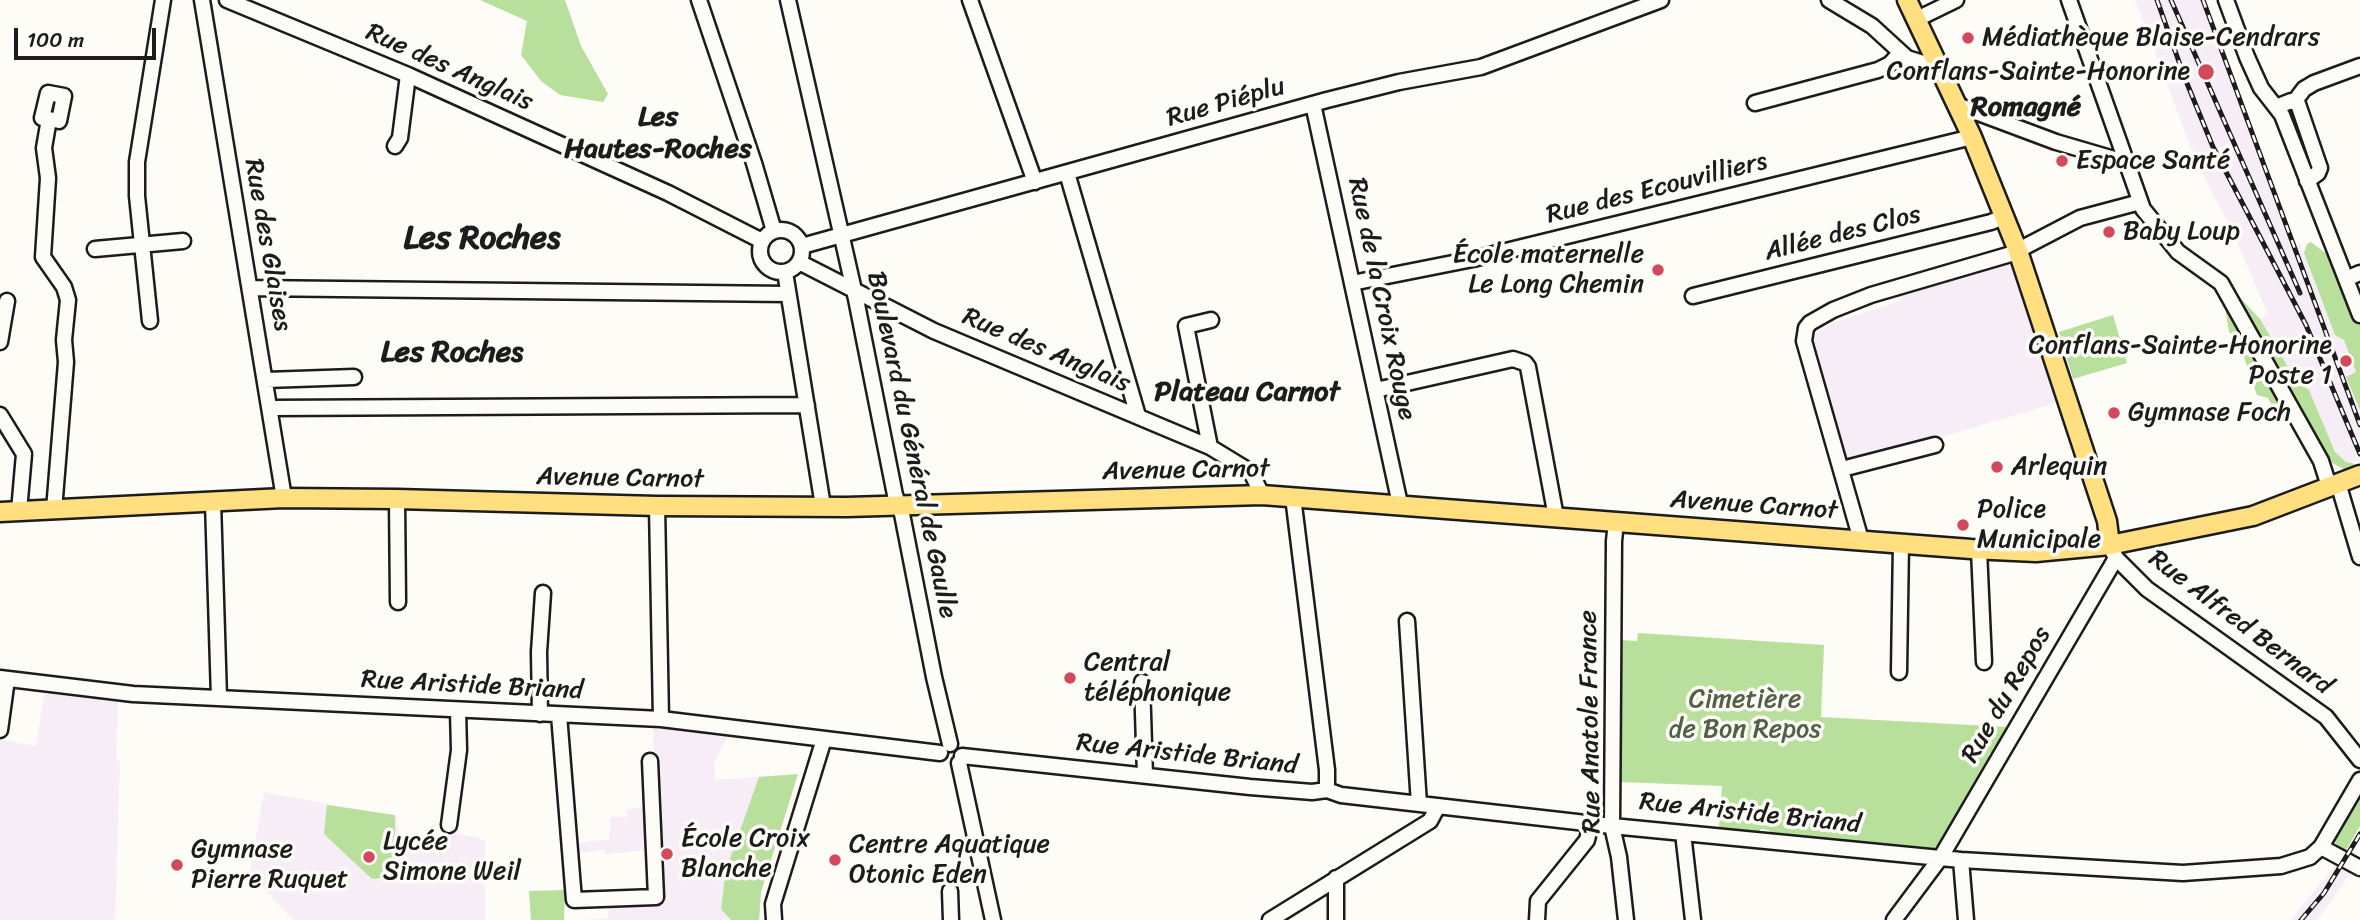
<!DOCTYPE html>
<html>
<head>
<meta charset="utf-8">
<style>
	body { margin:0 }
	#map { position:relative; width:2360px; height:920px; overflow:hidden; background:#fdfcf7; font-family:Sriracha,sans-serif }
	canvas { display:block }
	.scale { position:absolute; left:14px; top:28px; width:142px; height:32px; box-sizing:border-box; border:4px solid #1c1c1c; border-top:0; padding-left:9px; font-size:21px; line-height:24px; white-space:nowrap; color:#1c1c1c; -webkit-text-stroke:5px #fdfcf7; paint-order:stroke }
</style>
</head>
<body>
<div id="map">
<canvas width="2360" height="920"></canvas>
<div class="scale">100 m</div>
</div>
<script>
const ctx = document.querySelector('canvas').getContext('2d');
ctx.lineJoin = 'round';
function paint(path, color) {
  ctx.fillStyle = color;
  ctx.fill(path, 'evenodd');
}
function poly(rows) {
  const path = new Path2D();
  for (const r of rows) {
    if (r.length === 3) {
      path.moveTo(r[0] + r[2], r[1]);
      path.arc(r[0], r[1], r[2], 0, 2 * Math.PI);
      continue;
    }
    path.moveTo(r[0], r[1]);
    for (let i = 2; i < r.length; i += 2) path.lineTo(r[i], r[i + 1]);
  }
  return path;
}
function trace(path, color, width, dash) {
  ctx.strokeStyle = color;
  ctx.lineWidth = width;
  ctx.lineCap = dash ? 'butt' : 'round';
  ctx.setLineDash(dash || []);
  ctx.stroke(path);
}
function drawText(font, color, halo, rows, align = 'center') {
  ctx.font = font + ' Sriracha,sans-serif';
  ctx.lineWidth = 7;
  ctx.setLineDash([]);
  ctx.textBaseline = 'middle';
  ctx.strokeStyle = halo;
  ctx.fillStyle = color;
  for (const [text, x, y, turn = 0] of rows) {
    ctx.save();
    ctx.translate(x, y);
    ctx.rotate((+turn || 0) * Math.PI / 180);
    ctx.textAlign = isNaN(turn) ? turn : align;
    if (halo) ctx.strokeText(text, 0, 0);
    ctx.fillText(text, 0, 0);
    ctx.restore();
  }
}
paint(poly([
	[2135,0,2206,0,2296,244,2300,243,2335,334,2344,340,2356,373,2346,377,2360,410,2360,450,2355,452,2359,461,2346,462,2335,452,2309,390,2299,381,2288,367,2260,319,2268,314,2229,223,2215,199,2192,150],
	[2004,265,2012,265,2018,268,2060,402,1847,465,1813,344,1815,333,1833,323,1900,301,1899,296],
	[44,694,118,700,116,760,120,761,115,920,0,920,0,740,36,746],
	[653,725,728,736,714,764,715,780,798,774,761,892,759,920,580,920,608,918,609,903,659,900,656,849,606,854,604,850,580,853,578,843,609,839,611,817,627,817,627,809,655,805],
	[264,792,397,817,399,842,453,832,485,840,485,920,293,920,250,873],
	[2337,863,2351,873,2317,920,2291,920]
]), '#f6edf7');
paint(poly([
	[480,0,565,0,581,46,608,94,603,102,560,95,541,81,521,55,527,21],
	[2311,242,2332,258,2360,324,2360,410,2346,377,2356,372,2344,340,2335,335,2304,253,2307,244],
	[2231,288,2260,319,2288,367,2298,381,2309,390,2335,452,2346,462,2353,463,2357,469,2350,472,2324,459,2303,419,2279,420,2268,398,2257,395,2238,340,2233,340,2229,331,2223,296],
	[2113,315,2127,363,2073,379,2059,332],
	[1638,633,1824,645,1821,717,2009,727,1997,750,1989,754,1988,763,1964,809,1959,813,1958,820,1944,843,1931,851,1770,834,1769,830,1761,829,1758,833,1719,828,1722,786,1621,782,1621,640,1637,641],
	[798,774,761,892,759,920,731,920,721,909,726,870,759,777],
	[2360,790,2360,826,2344,854,2335,842,2336,833],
	[327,805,395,815,395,862,389,877,372,879,324,834],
	[565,890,564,920,531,920,529,891]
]), '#b8df9b');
const minor = poly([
	[202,0,284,498],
	[227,0,408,75,668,193,762,241],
	[699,0,754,163,774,231],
	[788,0,856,299,895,495,902,514,934,677,950,744],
	[970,0,1035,182],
	[1829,0,1872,26,1907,58,1923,63,1936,60],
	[2069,0,2143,209,2178,252,2221,283,2321,461,2329,486],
	[2226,0,2247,57,2261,88,2282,115,2360,315],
	[1917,19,1956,0],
	[2295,101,2304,89,2314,83,2360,66],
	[1755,103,1878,70,1890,64,1900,53],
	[1313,104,1400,504],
	[1957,105,2056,142,2121,161,2126,161],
	[2276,107,2291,101,2298,104,2320,168,2318,173,2307,181],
	[49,119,42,118,48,93,64,96,59,121,49,119,44,148,48,178,43,257,64,287,68,300,64,340,66,362,54,510],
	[395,146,400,138,408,75],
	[1067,173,1138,416],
	[781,251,21],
	[802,246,1327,100,1399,82,1481,67,1661,0],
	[95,249,183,241],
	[799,262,934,331,1210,447,1251,472,1262,495],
	[785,272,823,506],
	[2346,279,2360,273],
	[1352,283,1473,259,1972,137],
	[251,288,788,294],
	[1693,296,1991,222,2003,217],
	[150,321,137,196,137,162,163,0],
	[0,342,7,301],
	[266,380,354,377],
	[1376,390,1513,359,1525,363,1528,367,1556,517],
	[271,408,807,405],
	[0,415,24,454,19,511],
	[1210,447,1186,326,1211,320],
	[1842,469,1935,445],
	[2338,483,2360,557],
	[1293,497,1327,770,1327,790],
	[397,499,398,602],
	[213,502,219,698],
	[657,506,661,719],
	[1616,522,1614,541,1612,826,1619,857,1626,920],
	[1861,540,1804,341,1806,328,1810,323,1833,310,1871,295,2011,254,2080,218,2140,202],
	[1979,550,1984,662],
	[2112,550,2116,558,2147,589,2326,717,2360,760],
	[1407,621,1419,804],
	[1899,672,1901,543],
	[0,678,133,694,661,719,940,753],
	[1142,682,1145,775],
	[540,714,539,652,543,593],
	[559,715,574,900,656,897,650,761],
	[0,730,7,679],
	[962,756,1250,787,1312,792,1327,790,1341,795,1612,826,1961,860,2183,873,2281,866,2310,857,2321,847,2360,780],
	[959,763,993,920],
	[449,825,459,750,458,710],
	[1683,833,1693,920],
	[2321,847,2360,868],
	[1961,860,1966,920],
	[950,891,951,920],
	[774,920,773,904,824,739],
	[1270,920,1430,821,1438,806],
	[1336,920,1336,878],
	[1537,920,1538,901,1587,840,1591,823],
	[1894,920,1941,857,2116,558]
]);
const major = poly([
	[1907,0,1972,137,2018,251,2107,521,2110,545],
	[0,512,284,498,397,499,657,506,847,507,1262,495,1971,549,2036,552,2110,545,2253,516,2360,475]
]);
trace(minor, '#1c1c1c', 19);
trace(major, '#1c1c1c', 23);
trace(minor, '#fdfcf7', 14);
trace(major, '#ffdf80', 18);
const rail = poly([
	[2157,0,2184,76,2213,147,2306,325,2360,454],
	[2171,0,2300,293],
	[2203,0,2360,425],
	[2301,920,2324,893,2360,834]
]);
trace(rail, '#1c1c1c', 5);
trace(rail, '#fdfcf7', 2.5, [8]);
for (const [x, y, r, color] of [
	[1968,38,7,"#d1495b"],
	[2206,72,9,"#d1495b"],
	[2062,161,7,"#d1495b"],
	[2109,232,7,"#d1495b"],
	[1658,270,7,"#d1495b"],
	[2346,361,7,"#d1495b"],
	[2114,413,7,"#d1495b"],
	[1997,467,7,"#d1495b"],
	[1963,525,7,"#d1495b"],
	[1070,678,7,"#d1495b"],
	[667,854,7,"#d1495b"],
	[369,857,7,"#d1495b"],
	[835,860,7,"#d1495b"],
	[177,865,7,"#d1495b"]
]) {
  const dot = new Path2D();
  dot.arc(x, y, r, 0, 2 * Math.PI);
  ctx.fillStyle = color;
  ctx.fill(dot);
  trace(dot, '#fdfcf7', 2.5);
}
drawText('26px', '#1c1c1c', '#fdfcf7', [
	["Médiathèque Blaise-Cendrars",1982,38],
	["Conflans-Sainte-Honorine",2190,72,"right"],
	["Espace Santé",2076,161],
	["Baby Loup",2123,232],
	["École maternelle",1644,255,"right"],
	["Le Long Chemin",1644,285,"right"],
	["Conflans-Sainte-Honorine",2332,346,"right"],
	["Poste 1",2332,376,"right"],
	["Gymnase Foch",2128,413],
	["Arlequin",2011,467],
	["Police",1977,510],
	["Municipale",1977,540],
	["Central",1084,663],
	["téléphonique",1084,693],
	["École Croix",681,839],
	["Blanche",681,869],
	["Lycée",383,842],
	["Simone Weil",383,872],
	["Centre Aquatique",849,845],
	["Otonic Eden",849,875],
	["Gymnase",191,850],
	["Pierre Ruquet",191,880]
], 'left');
drawText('26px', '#1c1c1c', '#fdfcf7', [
	["Rue des Anglais",449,68,24],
	["Rue Piéplu",1226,103,-16],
	["Rue des Ecouvilliers",1657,189,-14],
	["Allée des Clos",1843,234,-14],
	["Rue des Glaises",267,245,80],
	["Rue de la Croix Rouge",1381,299,78],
	["Rue des Anglais",1046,351,23],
	["Boulevard du Général de Gaulle",911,445,78],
	["Avenue Carnot",1186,471,-1],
	["Avenue Carnot",620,479,1],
	["Avenue Carnot",1754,506,4],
	["Rue Alfred Bernard",2240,623,37],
	["Rue Aristide Briand",472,686,3],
	["Rue du Repos",2007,695,-60],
	["Rue Anatole France",1591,722,-91],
	["Rue Aristide Briand",1187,755,6],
	["Rue Aristide Briand",1750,814,6]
]);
drawText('26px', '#536048', '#fdfcf7', [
	["Cimetière",1745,700],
	["de Bon Repos",1745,730]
]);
drawText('bold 28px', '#1c1c1c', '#fdfcf7', [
	["Romagné",2026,108],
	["Les",658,118],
	["Hautes-Roches",658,150],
	["Plateau Carnot",1247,393]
]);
drawText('bold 30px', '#1c1c1c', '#fdfcf7', [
	["Les Roches",452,353]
]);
drawText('bold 33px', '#1c1c1c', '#fdfcf7', [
	["Les Roches",482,240]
]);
</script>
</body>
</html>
